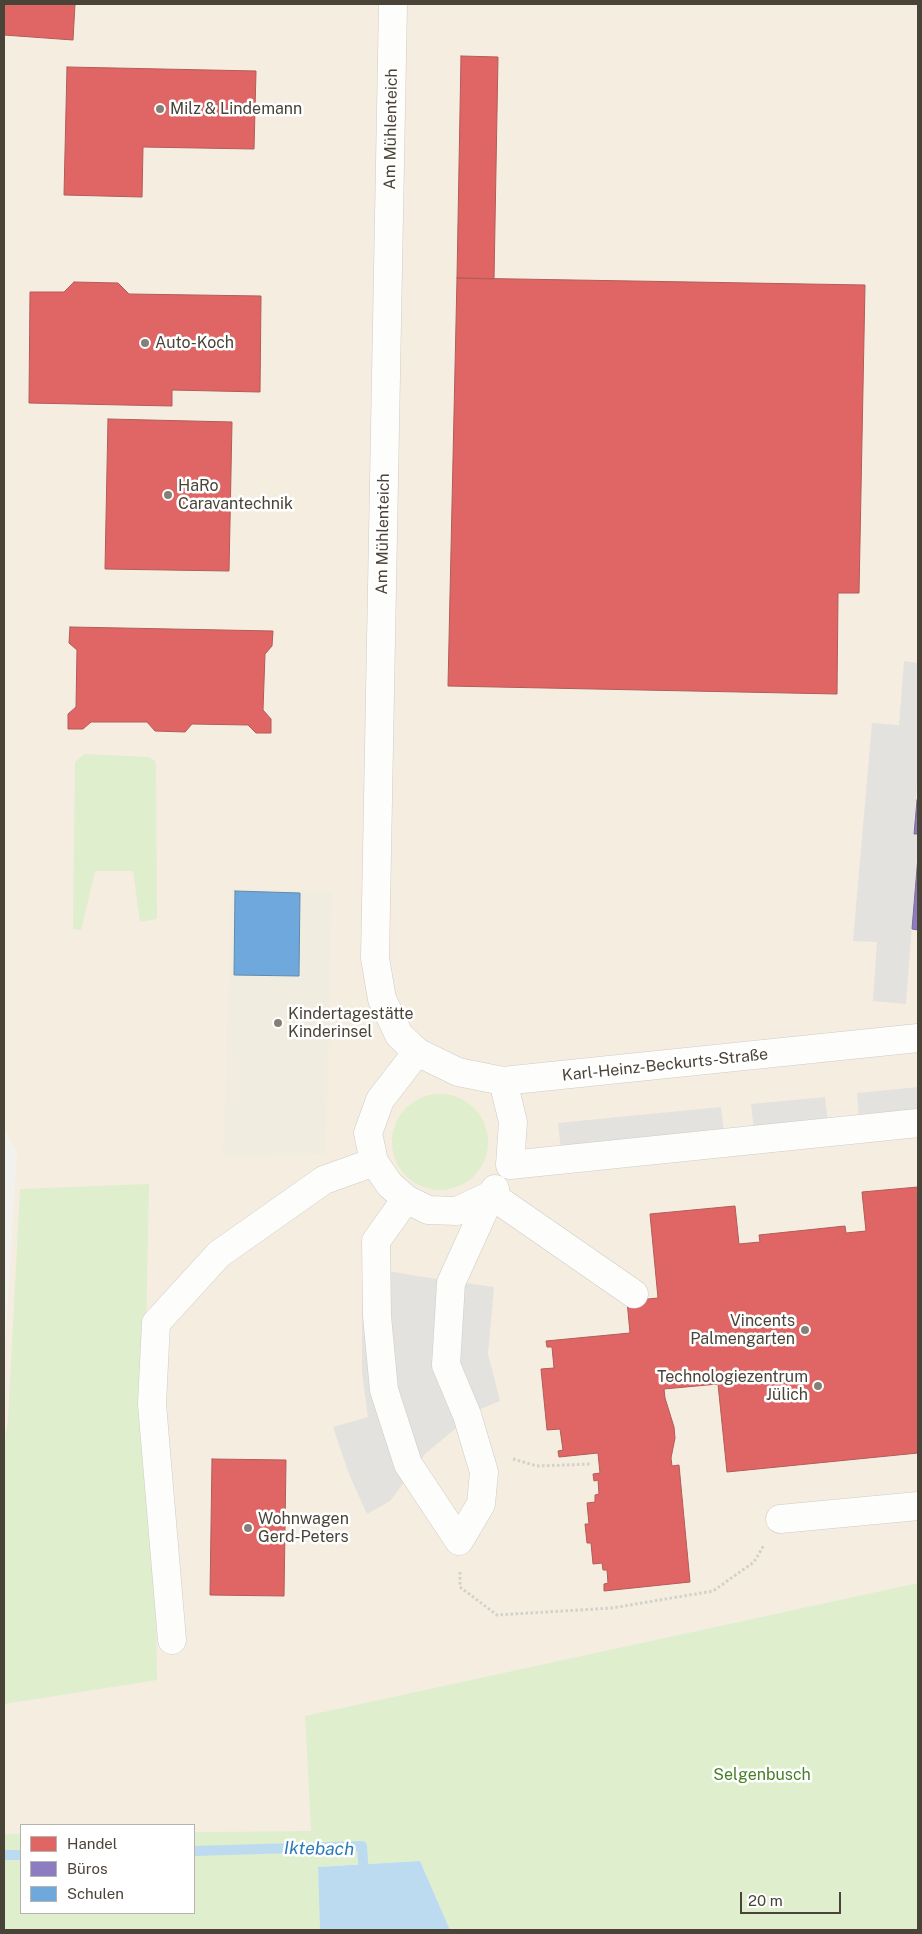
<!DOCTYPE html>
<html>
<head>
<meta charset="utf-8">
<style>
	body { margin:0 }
	#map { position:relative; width:922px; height:1934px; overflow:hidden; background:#f2f1ed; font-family:"Public Sans",sans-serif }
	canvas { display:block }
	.frame { position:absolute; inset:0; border:5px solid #4a4337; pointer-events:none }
	.legend { position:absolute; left:20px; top:1824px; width:175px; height:90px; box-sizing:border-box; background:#fff; border:1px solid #b7b4af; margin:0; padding:6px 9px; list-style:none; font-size:15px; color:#4a4337 }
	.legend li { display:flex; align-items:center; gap:10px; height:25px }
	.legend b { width:25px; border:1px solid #b7b4af }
	.scale { position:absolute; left:740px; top:1892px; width:101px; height:22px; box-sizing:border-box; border:2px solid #4a4337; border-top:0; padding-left:6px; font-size:15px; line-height:18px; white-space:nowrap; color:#4a4337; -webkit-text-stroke:4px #fff; paint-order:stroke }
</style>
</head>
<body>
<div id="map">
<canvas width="922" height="1934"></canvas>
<div class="frame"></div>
<ul class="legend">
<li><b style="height:14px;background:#e06666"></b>Handel</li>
<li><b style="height:14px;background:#8e7cc3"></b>Büros</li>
<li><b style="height:14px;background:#6fa8dc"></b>Schulen</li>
</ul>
<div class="scale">20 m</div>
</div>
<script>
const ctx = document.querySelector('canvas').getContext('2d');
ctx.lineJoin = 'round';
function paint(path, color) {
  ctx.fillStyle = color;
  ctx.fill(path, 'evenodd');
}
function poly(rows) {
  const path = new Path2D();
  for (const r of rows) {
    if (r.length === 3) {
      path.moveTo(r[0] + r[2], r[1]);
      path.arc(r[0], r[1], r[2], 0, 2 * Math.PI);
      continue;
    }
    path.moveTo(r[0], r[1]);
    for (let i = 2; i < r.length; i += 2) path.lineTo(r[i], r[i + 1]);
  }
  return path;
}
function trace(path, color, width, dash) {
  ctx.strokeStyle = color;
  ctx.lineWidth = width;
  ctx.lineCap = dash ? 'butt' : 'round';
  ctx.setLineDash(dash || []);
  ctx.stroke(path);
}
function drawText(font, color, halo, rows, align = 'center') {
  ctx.font = font + ' "Public Sans",sans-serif';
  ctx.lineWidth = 5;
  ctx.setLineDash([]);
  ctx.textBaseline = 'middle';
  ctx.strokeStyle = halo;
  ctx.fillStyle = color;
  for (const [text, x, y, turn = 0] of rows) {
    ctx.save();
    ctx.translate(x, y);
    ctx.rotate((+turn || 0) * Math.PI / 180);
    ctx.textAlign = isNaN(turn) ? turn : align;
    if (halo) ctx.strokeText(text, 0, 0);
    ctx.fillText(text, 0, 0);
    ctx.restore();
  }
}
paint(poly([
	[4,4,918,4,918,1583,305,1716,311,1831,194,1832,194,1825,21,1825,21,1834,4,1834,4,1368,17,1153,4,1127]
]), '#f5ede0');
paint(poly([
	[232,889,332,892,326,1154,223,1157]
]), '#f0ecdf');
paint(poly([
	[85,754,149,757,156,762,157,919,140,922,133,871,95,871,81,930,73,929,75,762],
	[440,1142,48],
	[149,1184,144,1428,155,1559,157,1680,4,1704,4,1444,8,1421,20,1189],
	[918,1583,918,1930,450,1930,420,1861,318,1867,320,1930,4,1930,4,1834,21,1834,21,1913,194,1913,194,1832,311,1831,305,1716]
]), '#dfeecd');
paint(poly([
	[904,661,918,663,918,771,913,834,918,836,918,844,906,1004,873,1001,877,942,853,941,872,723,899,725],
	[918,1087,918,1131,563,1167,558,1123,721,1107,724,1133,754,1130,751,1104,825,1097,828,1122,859,1119,857,1093],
	[362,1266,416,1276,494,1287,488,1354,500,1401,478,1410,426,1453,390,1501,367,1514,349,1474,333,1427,368,1417,362,1373]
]), '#e4e2de');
paint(poly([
	[420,1861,450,1930,320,1930,318,1867]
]), '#bcdbf1');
const shops = poly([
	[4,4,75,4,73,40,4,35,4,4],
	[461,56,498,57,494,279,457,278,461,56],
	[67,67,256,71,254,149,143,147,142,197,64,195,67,67],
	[457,278,865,285,859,593,838,593,837,694,448,686,457,278],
	[74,282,118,283,129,294,261,296,260,392,172,390,172,406,29,403,30,292,64,292,74,282],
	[108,419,232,422,229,571,105,569,108,419],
	[70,627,273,631,272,646,265,654,263,710,271,719,271,733,256,733,248,725,192,724,185,732,155,731,147,722,91,722,83,729,68,729,68,714,76,707,77,650,69,643,70,627],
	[918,1187,918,1453,727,1472,718,1384,664,1389,665,1398,674,1427,675,1438,671,1458,672,1466,679,1465,690,1582,604,1591,604,1584,608,1583,607,1570,603,1570,602,1563,593,1564,591,1543,587,1543,585,1524,589,1524,587,1503,595,1502,595,1495,599,1494,598,1480,594,1481,593,1474,600,1473,598,1453,559,1457,558,1451,563,1450,560,1429,547,1430,541,1369,554,1368,552,1347,547,1347,546,1341,630,1333,627,1301,658,1298,650,1214,735,1206,739,1244,760,1242,759,1235,845,1226,846,1233,866,1231,862,1192,918,1187],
	[212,1459,286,1460,284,1596,210,1595,212,1459]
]);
paint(shops, '#e06666');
trace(shops, '#b35c58', 1);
const offices = poly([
	[917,800,918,800,918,834,914,834,917,800],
	[918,856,918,930,912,929,918,856]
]);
paint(offices, '#8e7cc3');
trace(offices, '#7a6b99', 1);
const schools = poly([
	[235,891,300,893,299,976,234,975,235,891]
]);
paint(schools, '#6fa8dc');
trace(schools, '#648aaa', 1);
trace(poly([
	[194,1851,362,1846,364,1876],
	[4,1855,21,1855]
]), '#bcdbf1', 10);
const minor = poly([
	[393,4,375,958,382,999,399,1035,417,1052,458,1072,503,1081,918,1038],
	[417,1052,380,1100,368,1133,374,1162,390,1185,406,1199,428,1210,457,1211,491,1195,495,1189],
	[503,1081,513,1122,510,1165,918,1123],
	[406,1199,376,1241,377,1316,384,1390,408,1464,459,1541,481,1504,484,1472,467,1415,446,1365,451,1283,491,1195,634,1294],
	[780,1519,918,1506],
	[172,1640,152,1404,156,1323,219,1254,324,1180,374,1162]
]);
trace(minor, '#ceccc7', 29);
trace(poly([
	[513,1459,537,1466,592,1464],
	[460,1572,460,1587,497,1615,612,1608,713,1591,754,1562,764,1545]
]), '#d2d1cb', 3, [2.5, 2.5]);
trace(minor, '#fdfdfc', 28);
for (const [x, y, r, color] of [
	[160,109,5,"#858077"],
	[145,343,5,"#858077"],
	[168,495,5,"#858077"],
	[278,1023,5,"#858077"],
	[805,1330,5,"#858077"],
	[818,1386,5,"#858077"],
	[248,1528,5,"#858077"]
]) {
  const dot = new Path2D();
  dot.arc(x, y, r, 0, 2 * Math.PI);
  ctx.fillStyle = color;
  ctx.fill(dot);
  trace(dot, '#fff', 2);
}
drawText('16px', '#4a4337', '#fff', [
	["Milz & Lindemann",170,109],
	["Auto-Koch",155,343],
	["HaRo",178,486],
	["Caravantechnik",178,504],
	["Kindertagestätte",288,1014],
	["Kinderinsel",288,1032],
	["Vincents",795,1321,"right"],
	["Palmengarten",795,1339,"right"],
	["Technologiezentrum",808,1377,"right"],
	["Jülich",808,1395,"right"],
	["Wohnwagen",258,1519],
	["Gerd-Peters",258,1537]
], 'left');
drawText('16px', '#4a4337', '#fff', [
	["Am Mühlenteich",391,129,-89],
	["Am Mühlenteich",383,534,-89],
	["Karl-Heinz-Beckurts-Straße",665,1065,-6]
]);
drawText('16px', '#477f27', '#fff', [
	["Selgenbusch",762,1775]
]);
drawText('italic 18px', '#2b7bbb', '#fff', [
	["Iktebach",319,1849,1]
]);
</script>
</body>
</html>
